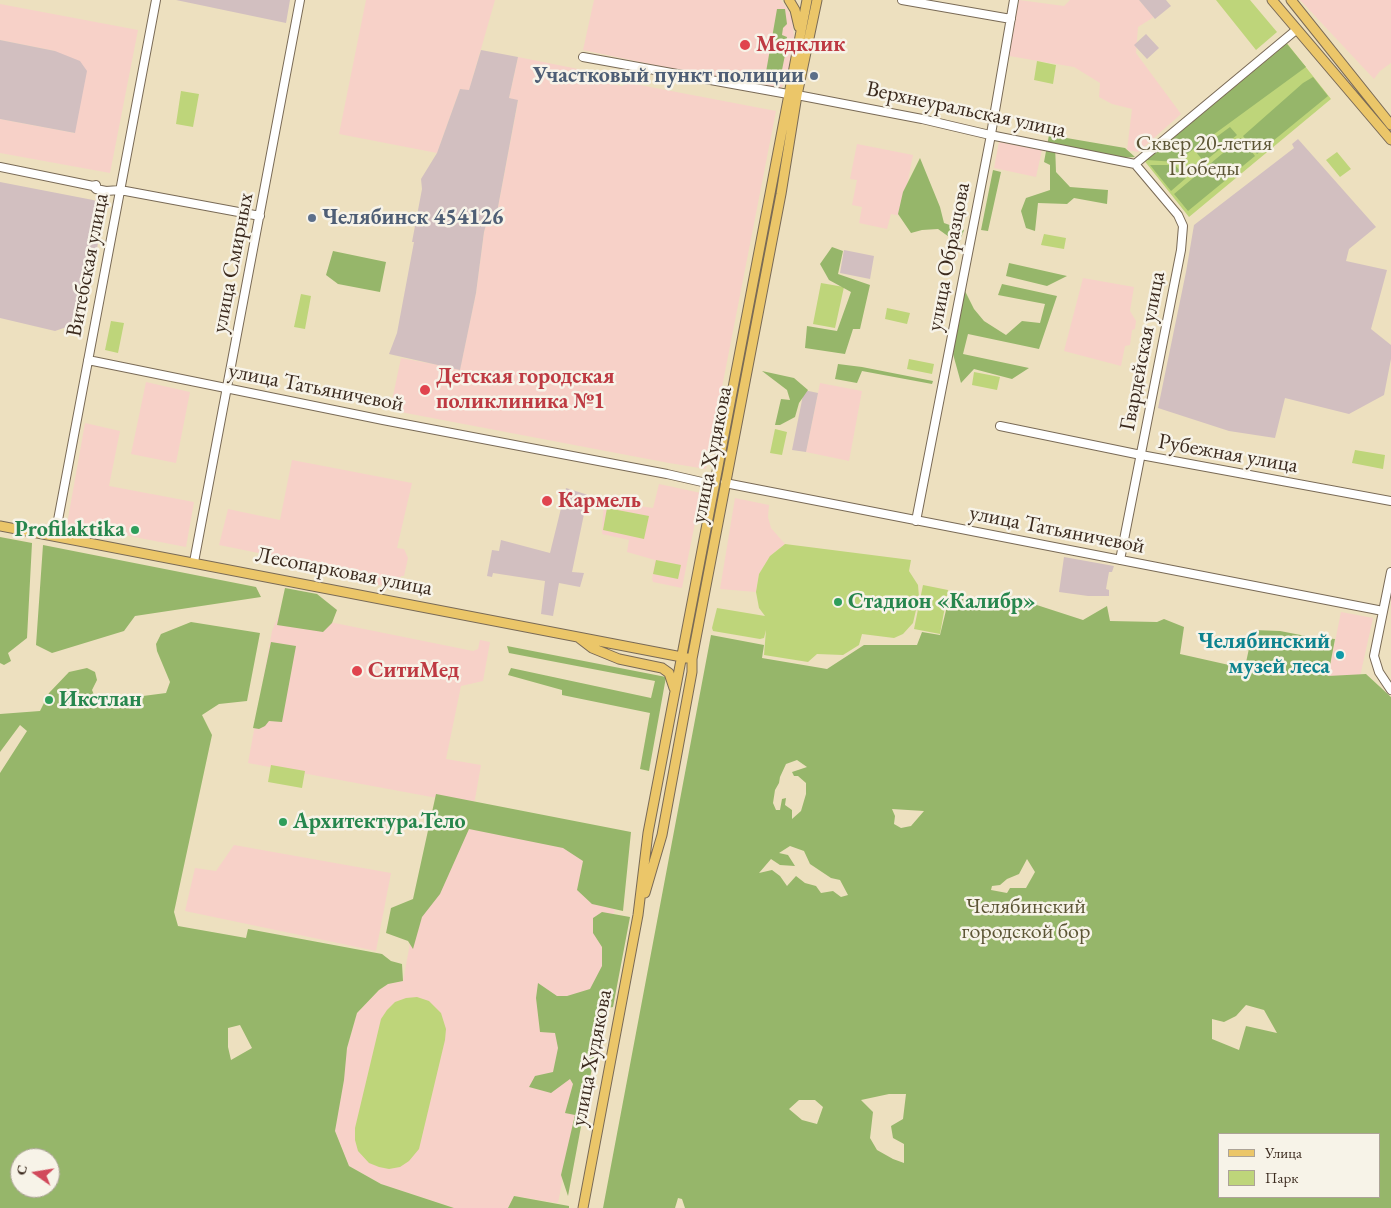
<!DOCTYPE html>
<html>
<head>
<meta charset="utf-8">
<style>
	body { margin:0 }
	#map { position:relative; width:1391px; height:1208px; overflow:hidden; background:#ede0bf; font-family:"EB Garamond",serif }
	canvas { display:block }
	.legend { position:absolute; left:1218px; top:1133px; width:162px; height:65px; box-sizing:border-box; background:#f7f3e8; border:1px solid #aca397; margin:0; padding:6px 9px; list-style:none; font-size:15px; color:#3b2a1e }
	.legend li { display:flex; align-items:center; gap:10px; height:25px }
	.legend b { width:25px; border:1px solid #aca397 }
	.north { position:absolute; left:10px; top:1148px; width:50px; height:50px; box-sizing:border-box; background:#f7f3e8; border:1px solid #aca397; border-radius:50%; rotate:283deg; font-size:14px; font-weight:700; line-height:20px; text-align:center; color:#3b2a1e }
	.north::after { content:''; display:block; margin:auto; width:18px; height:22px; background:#d1495b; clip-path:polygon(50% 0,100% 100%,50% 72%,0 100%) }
</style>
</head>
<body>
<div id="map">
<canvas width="1391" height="1208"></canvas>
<ul class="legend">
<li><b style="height:6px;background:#ebc669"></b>Улица</li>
<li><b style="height:14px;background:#bed57a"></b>Парк</li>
</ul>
<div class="north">С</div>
</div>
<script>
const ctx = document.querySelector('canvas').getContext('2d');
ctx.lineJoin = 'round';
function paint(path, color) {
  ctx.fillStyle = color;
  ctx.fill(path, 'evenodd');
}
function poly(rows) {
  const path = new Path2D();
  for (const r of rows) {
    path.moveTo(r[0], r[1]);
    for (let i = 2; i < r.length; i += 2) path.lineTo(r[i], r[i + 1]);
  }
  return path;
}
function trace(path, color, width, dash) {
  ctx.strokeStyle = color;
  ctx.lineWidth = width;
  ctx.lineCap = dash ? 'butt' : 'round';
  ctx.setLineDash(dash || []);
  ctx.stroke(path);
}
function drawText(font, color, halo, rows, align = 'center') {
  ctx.font = font + ' "EB Garamond",serif';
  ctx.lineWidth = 5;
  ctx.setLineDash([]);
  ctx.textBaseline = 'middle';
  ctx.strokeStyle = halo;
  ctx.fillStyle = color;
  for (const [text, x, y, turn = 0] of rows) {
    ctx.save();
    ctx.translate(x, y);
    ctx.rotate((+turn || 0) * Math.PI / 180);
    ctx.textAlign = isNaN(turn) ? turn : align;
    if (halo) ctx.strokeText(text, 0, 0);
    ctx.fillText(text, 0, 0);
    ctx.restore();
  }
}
paint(poly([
	[366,0,495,0,469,91,460,89,437,153,339,134],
	[594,0,781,0,792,17,794,36,786,81,781,88,763,88,583,50],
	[1019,0,1064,6,1070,0,1139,0,1154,17,1138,27,1136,53,1181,114,1138,152,1127,150,1132,109,1112,104,1099,97,1100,83,1074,67,1009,56],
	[1300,0,1391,0,1391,63,1380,71,1374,79],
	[0,4,138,30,110,173,0,153,0,119,75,133,55,51,0,40],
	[518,57,583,70,593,70,613,73,611,84,623,86,624,82,776,111,706,469,669,463,390,410,401,358,460,369,476,293,484,232,486,225,495,223,518,101,509,98],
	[999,142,1042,150,1036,177,994,168],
	[857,144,913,155,901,216,891,214,887,229,859,223,862,207,852,205,857,180,850,179],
	[1083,278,1134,287,1130,311,1136,321,1135,329,1132,330,1130,345,1125,346,1121,366,1064,351],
	[146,382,190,392,176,463,131,454],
	[820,383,862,391,849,461,806,452],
	[85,423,120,431,109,486,194,502,186,547,67,524],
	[292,460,412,483,397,548,404,549,408,558,404,576,401,576,399,589,317,573,318,565,219,545,228,509,280,520],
	[659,484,701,493,682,588,653,582,652,579,655,560,627,552,629,540,602,534,604,501,653,508],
	[735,498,769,505,768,517,771,528,785,544,770,556,759,574,756,592,720,589],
	[280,612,473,651,478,649,480,640,490,642,483,681,461,686,446,759,481,765,474,805,629,836,558,1203,514,1196,508,1208,454,1208,381,1184,349,1166,335,1131,347,1048,357,1013,379,990,388,984,403,981,437,798,248,763,272,631],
	[1341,612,1373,618,1359,681,1327,682],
	[234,845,391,873,376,951,185,911,195,868,216,871]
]), '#f7d1c8');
paint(poly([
	[176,0,290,0,286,23],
	[1139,0,1166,0,1171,6,1155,19],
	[1146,34,1159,48,1147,59,1134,45],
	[0,40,55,51,80,61,87,71,75,133,0,119],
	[481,50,518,57,509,98,518,100,495,223,486,225,484,232,476,293,460,370,389,354,397,333,414,242,412,242,422,189,421,179,437,153,460,89,469,90],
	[1298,139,1376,227,1349,249,1346,261,1387,270,1371,329,1391,345,1391,359,1384,395,1349,414,1285,398,1275,438,1229,431,1158,408,1186,272,1194,225,1294,148,1292,144],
	[0,182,93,200,105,204,84,321,55,331,0,318],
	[844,250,874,256,870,279,840,273],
	[804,390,818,393,806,452,792,450],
	[566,488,588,495,572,572,584,573,580,587,559,583,553,616,541,614,545,581,493,573,492,577,487,576,492,550,499,551,501,540,550,553],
	[1064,557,1114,566,1112,572,1109,572,1107,583,1106,589,1109,590,1109,596,1088,596,1059,592]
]), '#d2bfc0');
paint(poly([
	[1216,0,1250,0,1277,32,1256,50],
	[1286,42,1331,99,1189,217,1143,159],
	[1037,61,1056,65,1053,84,1034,80],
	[181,91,199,94,193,127,176,124],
	[1337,152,1351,169,1340,177,1326,160],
	[1044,234,1066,238,1064,249,1041,245],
	[821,283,844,287,835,328,813,324],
	[301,294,311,296,305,329,294,327],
	[887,308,910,313,907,324,885,319],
	[111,321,124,323,118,353,105,350],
	[909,359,934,364,932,374,907,369],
	[974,372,1000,377,997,390,972,385],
	[775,429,787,432,782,455,770,453],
	[1355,450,1385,455,1383,469,1352,463],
	[607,508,649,516,644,539,603,530],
	[785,544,911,560,909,571,918,585,919,597,913,623,903,634,894,638,862,634,859,645,843,655,817,654,808,662,764,655,766,630,764,638,760,639,713,631,712,628,717,608,765,616,759,608,756,592,759,574,770,556],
	[656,560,681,565,678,579,653,574],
	[923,585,948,590,940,634,914,629],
	[271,765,305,771,302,788,268,782],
	[417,997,429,1001,441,1013,446,1029,445,1040,419,1149,409,1161,400,1167,389,1169,379,1167,369,1163,358,1151,355,1140,355,1128,381,1019,387,1010,395,1002,406,998]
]), '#bed57a');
paint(poly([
	[777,9,785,9,787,24,783,28,782,35,787,37,785,55,781,75,766,72],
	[1287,44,1306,67,1176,162,1147,160],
	[1313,77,1328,96,1257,154,1243,136,1303,83],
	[1230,127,1237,135,1204,162,1196,152],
	[1049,135,1125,148,1135,157,1117,158,1055,144,1056,172,1070,187,1108,190,1107,204,1074,198,1067,204,1038,203,1035,231,1026,228,1021,211,1026,198,1050,190,1050,165,1044,162],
	[1241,138,1255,156,1188,211,1174,194],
	[920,158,940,207,944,223,964,230,959,244,938,229,922,230,911,233,898,214,903,192],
	[1150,165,1175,165,1186,178,1171,191],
	[993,170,1001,172,988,231,981,230],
	[832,247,843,251,838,274,870,285,860,329,853,329,845,354,805,348,807,326,837,331,851,292,829,280,820,264],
	[333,251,386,262,380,292,338,284,326,275],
	[1009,263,1067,276,1047,286,1006,276],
	[1002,284,1057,296,1039,349,968,334,963,354,1029,368,1012,379,974,369,961,383,953,354,964,289,974,309,984,321,1006,335,1022,321,1040,323,1045,304,998,295],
	[838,364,862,367,933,381,932,384,862,371,857,383,835,379],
	[762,371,794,378,808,390,799,403,795,417,780,425,775,425,781,399,790,400,787,390],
	[0,537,32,543,27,638,8,653,11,661,4,665,0,663],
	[43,545,256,587,261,597,135,616,124,631,52,653,36,645],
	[285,588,317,594,337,610,332,623,323,632,277,625],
	[950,594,988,609,1009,596,1083,620,1107,606,1110,621,1157,622,1164,619,1184,627,1180,654,1229,665,1245,667,1253,630,1280,631,1311,637,1335,639,1328,676,1366,674,1391,697,1391,1208,685,1208,682,1199,678,1198,675,1208,603,1208,711,635,764,645,762,658,827,669,864,645,917,645,922,632,940,635],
	[797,760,807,767,792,772,794,776,798,776,806,783,806,794,801,811,792,819,792,810,785,805,786,798,782,799,780,810,776,810,773,803,775,790,779,783,780,777,786,764],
	[892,809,924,811,911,826,901,828,894,824,895,816],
	[790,846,804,851,810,864,831,878,840,880,848,895,841,897,833,891,821,893,816,886,805,883,796,876,787,886,780,876,772,870,759,873,771,859,780,865,795,866,788,855,779,853],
	[1027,859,1035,872,1026,888,1010,888,1007,893,991,890,992,886,1000,885,1007,879,1019,874],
	[1246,1005,1264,1010,1277,1033,1246,1026,1239,1050,1212,1039,1212,1019,1224,1022,1236,1016],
	[889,1094,906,1094,903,1119,891,1126,893,1138,904,1144,904,1163,893,1159,877,1150,870,1138,873,1112,861,1100],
	[799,1100,815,1100,823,1107,817,1124,802,1120,789,1109],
	[1220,1134,1380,1134,1380,1197,1220,1197],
	[191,622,260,633,247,701,219,704,202,715,212,735,174,912,178,926,246,938,248,929,382,954,391,961,402,964,403,981,388,984,379,990,357,1013,347,1048,344,1080,335,1131,349,1166,381,1184,454,1208,0,1208,0,773,27,731,20,725,0,752,0,714,40,711,49,693,69,672,87,668,95,672,97,680,92,690,97,702,166,693,170,682,157,651,156,644,161,634],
	[240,1025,252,1048,231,1060,228,1047,228,1028],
	[20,1158,50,1158,50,1188,20,1188],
	[271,642,296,646,282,722,269,721,265,726,259,729,253,728],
	[507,646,666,677,649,771,640,769,650,713,562,695,562,690,508,675,511,668,651,698,655,681,509,653],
	[436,794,631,832,623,911,592,904,577,890,583,861,563,848,469,829,440,894,422,917,413,949,408,941,386,933,391,908,413,899],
	[602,912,630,917,613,1007,603,1009,568,1196,561,1175,575,1115,565,1113,573,1084,570,1079,551,1093,529,1087,535,1076,553,1072,558,1048,555,1033,540,1032,536,998,538,983,557,996,567,996,590,989,602,966,602,947,593,933,593,918],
	[514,1196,569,1206,569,1208,508,1208]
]), '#96b66a');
const minor = poly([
	[902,0,1011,19],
	[583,57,788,94],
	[797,95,922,119,990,135,1135,164,1296,30],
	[0,167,93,186,96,185],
	[93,186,96,189,106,191,120,190,260,216],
	[88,360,383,420,667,474,702,482,715,483],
	[1000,426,1141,455,1391,501],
	[725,483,1383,611],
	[916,521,990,140,1014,0],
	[55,536,156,0],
	[1120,560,1181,250,1183,226,1178,215,1135,164],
	[194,562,300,0],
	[1391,572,1374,656,1379,672,1391,690]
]);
const major = poly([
	[789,0,795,10,799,27],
	[1272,0,1391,140],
	[1291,0,1391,125],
	[0,526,687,658],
	[579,638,592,648,619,659,662,668,669,673,674,688],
	[645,893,662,835,692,672,692,659,781,194,797,95,817,0],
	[583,1208,638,915,648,833,807,0]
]);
trace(minor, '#796a56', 10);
trace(major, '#796a56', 11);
trace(minor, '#fff', 8);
trace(major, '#ebc669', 9);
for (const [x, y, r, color] of [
	[745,45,6,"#e0444e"],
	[814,76,5,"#5c6f8a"],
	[312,218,5,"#5c6f8a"],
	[425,390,6,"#e0444e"],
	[547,501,6,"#e0444e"],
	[135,530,5,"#2e9e5b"],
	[838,602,5,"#2e9e5b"],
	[1340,655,5,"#0f9aa8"],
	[357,671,6,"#e0444e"],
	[49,700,5,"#2e9e5b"],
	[283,822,5,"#2e9e5b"]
]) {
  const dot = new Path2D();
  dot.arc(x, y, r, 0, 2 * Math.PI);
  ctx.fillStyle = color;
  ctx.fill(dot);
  trace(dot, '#f7f3e8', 2);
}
drawText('bold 22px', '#be3a42', '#f7f3e8', [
	["Медклик",756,45],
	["Детская городская",436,377],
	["поликлиника №1",436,402],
	["Кармель",558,501],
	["СитиМед",368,671]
], 'left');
drawText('bold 22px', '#4e5e75', '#f7f3e8', [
	["Участковый пункт полиции",804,76],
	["Челябинск 454126",322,218,"left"]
], 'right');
drawText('22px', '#3b2a1e', '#f7f3e8', [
	["Верхнеуральская улица",966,110,12],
	["улица Образцова",949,257,-79],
	["улица Смирных",233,263,-79],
	["Витебская улица",88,265,-79],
	["Гвардейская улица",1143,351,-79],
	["улица Татьяничевой",316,388,11],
	["Рубежная улица",1228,454,10],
	["улица Худякова",712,455,-79],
	["улица Татьяничевой",1057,530,11],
	["Лесопарковая улица",344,572,11],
	["улица Худякова",592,1058,-79]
]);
drawText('22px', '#5c5535', '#f7f3e8', [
	["Сквер 20-летия",1204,144],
	["Победы",1204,169],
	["Челябинский",1026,907],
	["городской бор",1026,932]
]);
drawText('bold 22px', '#27864d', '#f7f3e8', [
	["Profilaktika",125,530,"right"],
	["Стадион «Калибр»",848,602],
	["Икстлан",59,700],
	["Архитектура.Тело",293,822]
], 'left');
drawText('bold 22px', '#0d838f', '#f7f3e8', [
	["Челябинский",1330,642],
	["музей леса",1330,667]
], 'right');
</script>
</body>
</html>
